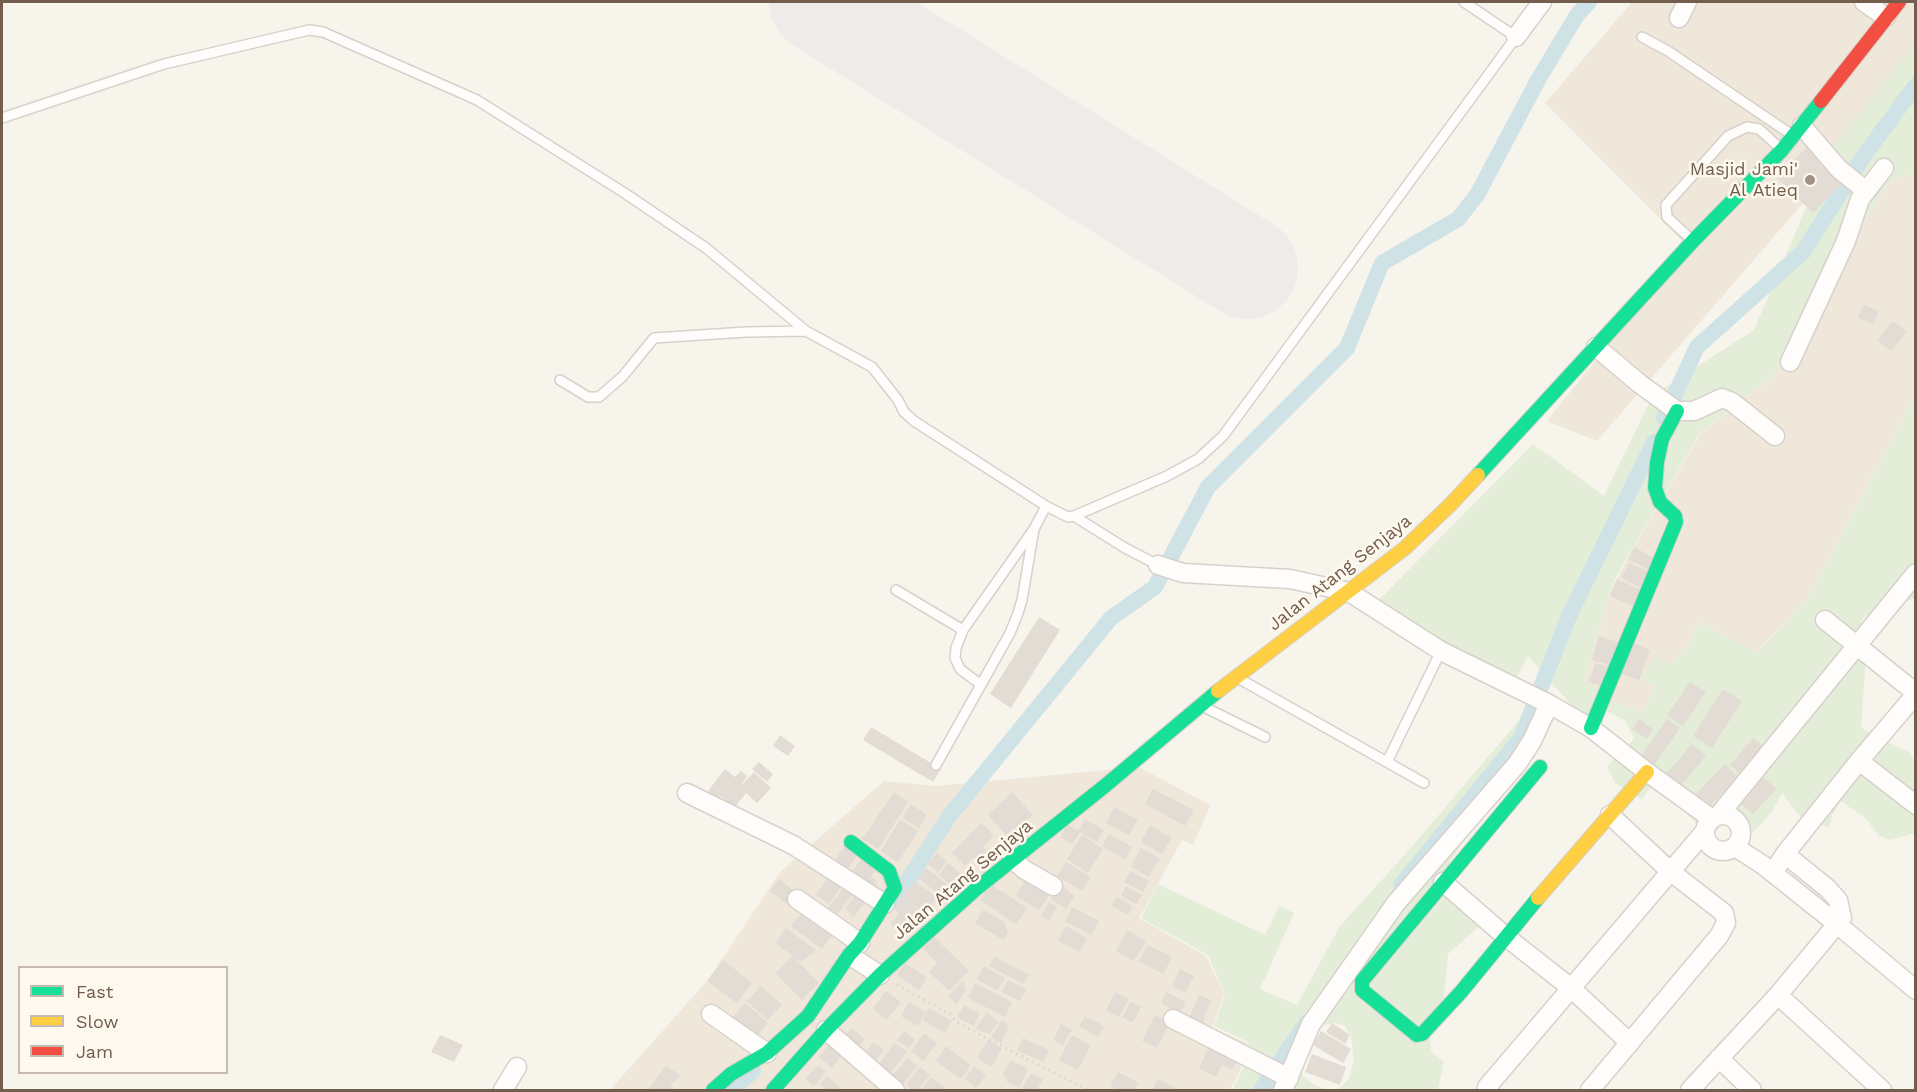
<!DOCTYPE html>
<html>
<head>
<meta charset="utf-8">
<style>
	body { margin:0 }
	#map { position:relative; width:1917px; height:1092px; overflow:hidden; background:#f7f4ec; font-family:"Work Sans",sans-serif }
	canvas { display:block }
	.frame { position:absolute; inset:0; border:3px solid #735e4e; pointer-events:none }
	.legend { position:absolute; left:18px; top:966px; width:210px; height:108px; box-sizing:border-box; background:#fef9ee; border:2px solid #c6bbae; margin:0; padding:8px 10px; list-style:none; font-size:18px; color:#735e4e }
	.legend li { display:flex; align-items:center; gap:12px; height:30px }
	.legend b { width:30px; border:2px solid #c6bbae }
</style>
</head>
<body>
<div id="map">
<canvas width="1917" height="1092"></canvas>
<div class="frame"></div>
<ul class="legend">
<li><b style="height:8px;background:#16e098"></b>Fast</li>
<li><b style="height:8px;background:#ffcf43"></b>Slow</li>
<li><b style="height:8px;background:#f24e42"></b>Jam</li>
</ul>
</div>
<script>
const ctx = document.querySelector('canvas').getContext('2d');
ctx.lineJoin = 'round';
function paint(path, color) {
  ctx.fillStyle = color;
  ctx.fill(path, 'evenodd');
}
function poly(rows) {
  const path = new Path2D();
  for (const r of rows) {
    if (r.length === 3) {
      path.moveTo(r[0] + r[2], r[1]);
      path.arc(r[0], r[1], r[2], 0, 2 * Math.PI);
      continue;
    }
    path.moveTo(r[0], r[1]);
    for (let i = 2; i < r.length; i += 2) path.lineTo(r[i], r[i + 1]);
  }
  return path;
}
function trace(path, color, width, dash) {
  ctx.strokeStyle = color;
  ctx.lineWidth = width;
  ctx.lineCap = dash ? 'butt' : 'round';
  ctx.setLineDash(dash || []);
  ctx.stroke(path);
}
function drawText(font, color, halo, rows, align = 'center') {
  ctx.font = font + ' "Work Sans",sans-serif';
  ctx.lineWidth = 5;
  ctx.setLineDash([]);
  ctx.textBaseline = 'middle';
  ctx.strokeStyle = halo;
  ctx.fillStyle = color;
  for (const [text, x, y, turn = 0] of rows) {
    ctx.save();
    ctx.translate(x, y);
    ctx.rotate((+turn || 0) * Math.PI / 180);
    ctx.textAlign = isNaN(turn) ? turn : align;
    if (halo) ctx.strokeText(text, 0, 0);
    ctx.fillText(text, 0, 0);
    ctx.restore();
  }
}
paint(poly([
	[1632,2,1915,2,1915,74,1597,441,1547,421,1646,297,1692,251,1545,103],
	[1915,172,1915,396,1807,600,1756,652,1699,622,1685,649,1672,663,1641,677,1655,687,1643,712,1605,700,1584,683,1610,591,1634,547,1701,433,1774,375,1888,183],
	[1139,767,1210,805,1193,845,1182,840,1139,918,1206,956,1224,993,1212,1028,1247,1043,1248,1055,1230,1090,610,1090,707,981,781,871,884,781,936,786]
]), '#efe7da');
paint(poly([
	[1915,43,1915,172,1888,183,1774,375,1700,433,1617,575,1610,591,1584,683,1604,689,1605,700,1643,712,1655,687,1640,677,1654,658,1672,663,1685,649,1699,622,1757,652,1807,600,1915,396,1915,598,1863,617,1850,656,1866,657,1861,728,1910,753,1915,762,1915,833,1890,840,1879,836,1866,819,1841,801,1832,815,1829,828,1810,819,1802,819,1782,793,1771,813,1748,838,1726,823,1709,835,1675,803,1650,788,1642,799,1615,783,1607,766,1634,739,1626,721,1607,711,1581,716,1528,656,1513,685,1376,603,1533,444,1604,496,1653,395,1754,330,1831,149],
	[1538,698,1531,735,1438,881,1487,919,1448,954,1443,1008,1429,1015,1431,1051,1444,1062,1438,1090,1232,1090,1250,1056,1248,1042,1214,1026,1225,994,1208,955,1141,918,1158,884,1265,935,1279,906,1294,913,1260,989,1297,1005,1340,926,1409,850],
	[1334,1023,1345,1026,1351,1036,1354,1061,1349,1079,1337,1090,1324,1089,1313,1084,1303,1076,1301,1067,1309,1036,1322,1025]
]), '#e3edd8');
trace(poly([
	[1664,418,1697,347,1803,252,1865,154,1916,85],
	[1401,885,1521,738,1569,616,1654,442],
	[895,900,950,815,1111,618,1155,587,1208,487,1347,348,1382,263,1458,219,1477,195,1538,80,1577,15,1589,2],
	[731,1090,753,1071],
	[1261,1090,1307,1022]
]), '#cfe2e6', 16);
trace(poly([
	[820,2,1247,268]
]), '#eeece8', 102);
paint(poly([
	[1808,146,1844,181,1813,213,1777,178],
	[1864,305,1879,311,1874,324,1858,318],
	[1893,321,1907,332,1891,351,1877,340],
	[1634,547,1658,560,1652,572,1628,559],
	[1629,563,1652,573,1644,589,1621,578],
	[1617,579,1643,591,1636,607,1610,596],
	[1039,617,1060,630,1011,708,990,694],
	[1599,636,1621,643,1613,666,1592,660],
	[1632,643,1650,650,1639,680,1621,674],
	[1595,663,1612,668,1606,687,1589,682],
	[1690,682,1706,692,1683,726,1667,715],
	[1723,689,1742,701,1712,748,1693,736],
	[1639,719,1653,729,1647,739,1632,729],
	[1667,719,1680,728,1653,767,1640,758],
	[871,727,941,769,933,782,863,740],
	[780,735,795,746,788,756,773,746],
	[1753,738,1764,747,1741,775,1730,765],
	[1692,744,1706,756,1678,789,1664,777],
	[759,762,773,774,767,782,752,769],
	[1725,764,1738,777,1705,811,1692,798],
	[725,769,735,777,741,771,747,776,740,787,754,772,771,788,757,803,746,793,735,807,720,796,718,798,708,791],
	[1763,777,1776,789,1753,814,1740,803],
	[1153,789,1194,810,1185,826,1145,804],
	[894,792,908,802,878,849,862,839],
	[1012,792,1033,815,1009,838,988,815],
	[911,804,927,815,919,828,903,818],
	[1114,807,1138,820,1129,835,1106,823],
	[1085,819,1104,830,1097,842,1080,832,1072,844,1060,837,1068,825,1078,831],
	[900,820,918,831,898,862,881,851],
	[981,823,994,835,983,847,988,852,979,863,973,858,965,866,952,853],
	[1150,825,1172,838,1162,854,1141,842],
	[1109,834,1132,847,1125,859,1102,846],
	[1082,835,1103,849,1088,873,1067,859],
	[845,845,858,854,844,874,832,865],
	[1141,848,1160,858,1149,877,1131,867],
	[937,853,947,861,938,872,928,864],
	[863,857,878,867,871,877,877,881,871,890,850,875],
	[1066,862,1091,877,1082,891,1057,876],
	[948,863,965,877,955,889,939,875],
	[926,868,948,885,941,896,918,878],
	[1131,871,1149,881,1143,892,1124,882],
	[831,873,844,883,829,904,816,895],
	[779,879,797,893,788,905,770,891],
	[1025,880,1049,895,1039,910,1016,896],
	[915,881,937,897,930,908,920,910,906,899,919,911,901,933,890,924,899,913,894,908],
	[990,884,1027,908,1016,924,980,900],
	[846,885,855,892,835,917,826,910],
	[1060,885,1075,896,1066,909,1051,899],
	[1126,886,1142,895,1136,904,1121,895],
	[856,893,866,901,854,917,845,909],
	[1117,897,1133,906,1128,915,1112,906],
	[1049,902,1057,907,1049,920,1041,916],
	[806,907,836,930,822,949,791,926],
	[1072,907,1099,921,1091,935,1065,921],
	[983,910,1004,922,1008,932,1003,940,975,923],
	[1066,926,1087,938,1080,952,1058,941],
	[786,928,816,950,801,962,775,943],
	[1127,930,1146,941,1134,961,1116,951],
	[934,937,969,971,949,991,929,972,937,963,923,949],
	[1148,945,1172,957,1163,974,1139,961],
	[793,956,819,983,802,1000,775,973],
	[994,956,1029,975,1024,984,989,966],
	[723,960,752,983,737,1003,707,981],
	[905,963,927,978,919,991,897,975],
	[984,966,1005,978,997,991,977,979],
	[1180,969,1194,976,1185,993,1172,986],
	[1008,980,1026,989,1020,1001,1002,992],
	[963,981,966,991,956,1005,948,996],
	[975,983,1012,1002,1005,1017,968,998],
	[761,986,782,1005,767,1020,747,1001],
	[886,991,901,1002,887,1020,873,1009],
	[1115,992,1129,999,1119,1017,1106,1011],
	[1166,992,1186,1002,1180,1013,1161,1003],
	[1199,995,1211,1000,1202,1024,1189,1018],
	[1131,1001,1141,1007,1133,1023,1122,1017],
	[909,1002,926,1012,918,1026,901,1016],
	[745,1003,768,1023,756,1037,733,1017],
	[964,1005,980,1014,973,1026,957,1017],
	[929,1008,952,1021,945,1033,923,1020],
	[987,1013,999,1022,989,1034,976,1029],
	[1155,1015,1170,1023,1157,1048,1142,1041],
	[1085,1016,1104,1026,1098,1037,1079,1026],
	[1002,1020,1009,1026,1001,1043,991,1038],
	[1332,1023,1350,1035,1345,1044,1326,1032],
	[1061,1024,1072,1030,1063,1045,1053,1040],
	[852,1028,865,1039,857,1048,844,1037],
	[904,1031,915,1040,908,1048,897,1040],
	[1321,1031,1351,1049,1343,1063,1313,1045],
	[924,1033,937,1043,924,1061,911,1051],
	[440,1035,463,1045,454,1062,431,1052],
	[1072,1035,1091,1045,1078,1070,1059,1060],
	[1023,1038,1049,1050,1043,1062,1017,1050],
	[988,1040,1002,1049,991,1067,977,1058],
	[873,1042,884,1050,875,1062,864,1054],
	[895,1043,907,1052,889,1075,877,1066],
	[1211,1043,1239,1057,1232,1070,1222,1065,1216,1077,1199,1068],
	[828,1046,841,1056,832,1068,819,1057],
	[946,1046,971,1065,961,1079,936,1061],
	[1312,1054,1346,1067,1340,1085,1305,1072],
	[908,1058,917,1066,901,1086,891,1077],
	[1010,1060,1028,1069,1019,1088,1006,1081,1008,1078,1003,1075],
	[818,1065,826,1072,814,1087,805,1079],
	[666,1066,680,1075,670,1086,677,1090,648,1090],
	[974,1066,986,1075,976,1088,965,1079],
	[920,1067,930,1075,917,1090,913,1090,906,1085],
	[1118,1072,1139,1083,1134,1090,1118,1090,1110,1086],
	[1031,1073,1043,1079,1037,1090,1021,1090],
	[827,1076,840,1087,837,1090,827,1090,820,1085],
	[931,1077,945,1087,942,1090,921,1090],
	[1158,1079,1175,1087,1173,1090,1152,1090]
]), '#e3dcd4');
const lane = poly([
	[1642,37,1668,51,1792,135],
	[2,118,164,64,309,30,323,32,477,100,626,194,706,248,806,331,872,367,898,400,904,412,914,421,1046,506,1068,517,1074,516,1167,476,1198,459,1223,436,1516,37,1464,2],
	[1693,241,1667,217,1666,205,1728,136,1747,127,1759,129,1780,148],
	[560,380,588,397,599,397,623,376,654,338,746,332,806,331],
	[1074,516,1125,548,1158,565],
	[896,590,963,630],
	[1238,678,1424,783],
	[980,684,960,669,955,658,956,648,963,630,1034,529,1046,506],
	[1202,706,1265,737],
	[1387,762,1441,651],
	[936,765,1010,633,1017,616,1022,600,1034,529]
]);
const street = poly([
	[1864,2,1886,17],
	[1679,18,1687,2],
	[1516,37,1542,2],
	[1802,126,1839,169,1865,190],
	[1596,347,1640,384,1677,411,1694,411,1722,398,1732,402,1775,436],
	[1790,362,1846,241,1860,199,1884,168],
	[1158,565,1183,573,1290,579,1349,592,1441,651,1549,704,1591,728,1647,772,1712,819],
	[1825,620,1916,693],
	[1859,761,1916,805],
	[687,793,793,845,885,904],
	[1723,833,18],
	[1718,816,1916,573],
	[1735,847,1763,865,1837,924,1916,990],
	[1012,859,1025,870,1053,886],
	[1778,865,1785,854,1859,761,1916,694],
	[1443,882,1505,936,1571,988,1630,1043],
	[797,899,860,943],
	[852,957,880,975],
	[1778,995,1882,1090],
	[711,1014,767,1053],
	[1173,1019,1289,1078],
	[826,1030,895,1090],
	[1719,1058,1752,1090],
	[1487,1087,1705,831],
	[503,1090,517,1067],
	[1283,1090,1311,1024,1396,903,1517,764,1532,741,1549,704],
	[1590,1090,1719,936,1726,923,1724,913,1671,872,1610,815],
	[1690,1090,1778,995,1842,918,1838,900,1827,888,1785,854]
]);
const fast = poly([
	[1478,475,1693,241,1782,150,1821,101],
	[1591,728,1676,522,1675,516,1660,502,1655,488,1657,462,1662,439,1677,411],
	[1538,898,1461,992,1422,1034,1417,1035,1362,990,1362,981,1540,767],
	[713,1090,731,1074,767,1053,808,1016,849,955,860,943,895,888,889,871,851,842],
	[773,1090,826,1030,880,975,976,889,1106,785,1218,691]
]);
const slow = poly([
	[1218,691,1405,548,1451,504,1478,475],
	[1538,898,1647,772]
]);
const jam = poly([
	[1821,101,1899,2]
]);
trace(lane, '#d6d1ca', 12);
trace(street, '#d6d1ca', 21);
trace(fast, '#d6d1ca', 16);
trace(slow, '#d6d1ca', 16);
trace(jam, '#d6d1ca', 16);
trace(poly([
	[897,985,950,1014,957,1022,980,1035,1088,1090]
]), '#d9d4cf', 3, [1.5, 4.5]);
trace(lane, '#fefdfc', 9);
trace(street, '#fefdfc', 18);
trace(fast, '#16e098', 14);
trace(slow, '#ffcf43', 14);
trace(jam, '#f24e42', 14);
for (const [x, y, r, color] of [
	[1810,180,6,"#a19285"]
]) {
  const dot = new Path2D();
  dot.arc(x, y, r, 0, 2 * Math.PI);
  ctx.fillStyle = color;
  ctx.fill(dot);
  trace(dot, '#fef9ee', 2);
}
drawText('18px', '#735e4e', '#fef9ee', [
	["Masjid Jami'",1798,170],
	["Al Atieq",1798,191]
], 'right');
drawText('18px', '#735e4e', '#fef9ee', [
	["Jalan Atang Senjaya",1340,573,-38],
	["Jalan Atang Senjaya",963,880,-40]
]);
</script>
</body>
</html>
